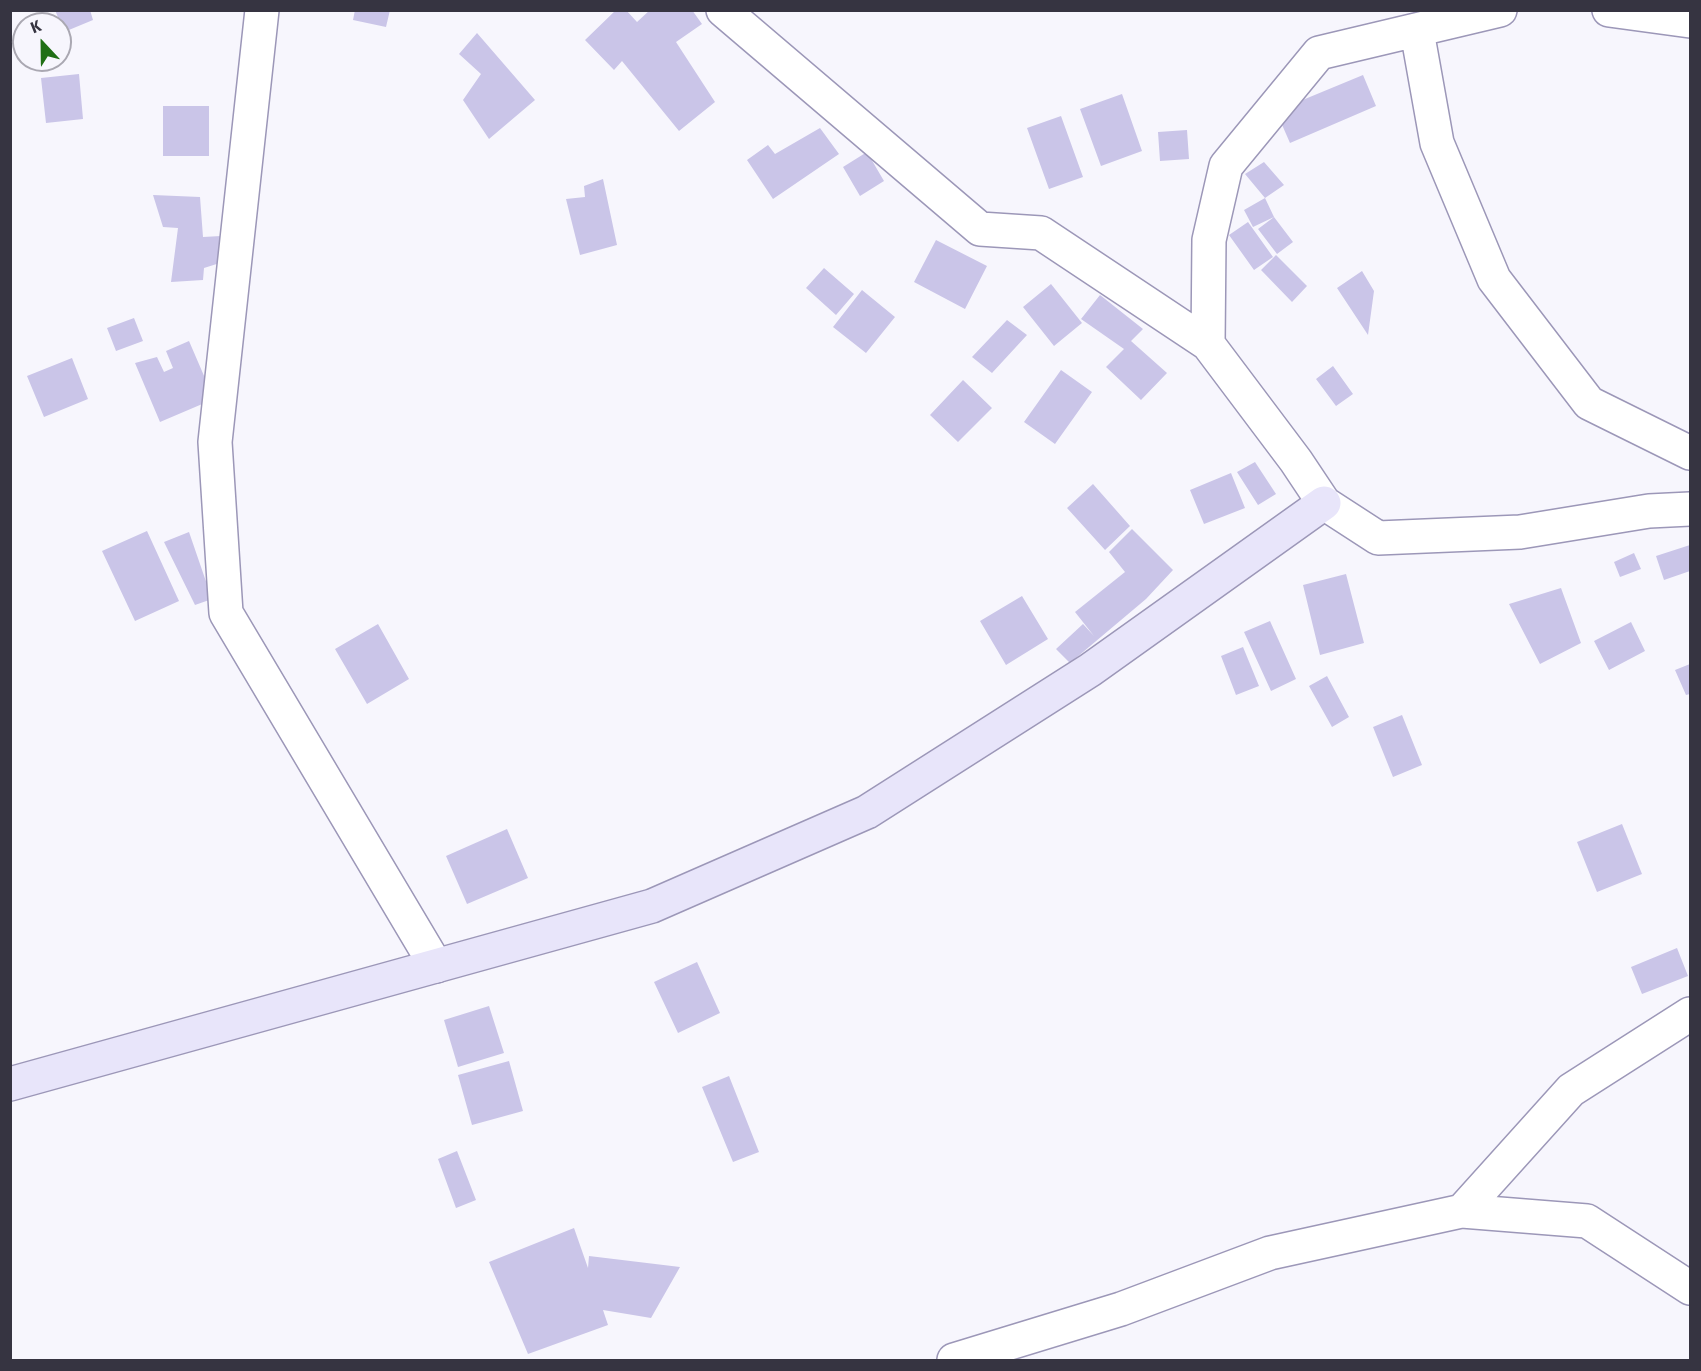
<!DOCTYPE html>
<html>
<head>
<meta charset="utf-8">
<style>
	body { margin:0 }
	#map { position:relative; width:1701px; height:1371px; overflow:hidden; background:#f7f6fd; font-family:"Fira Sans Condensed",sans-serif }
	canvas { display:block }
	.frame { position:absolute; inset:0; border:12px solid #363441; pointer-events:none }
	.north { position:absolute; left:12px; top:12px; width:60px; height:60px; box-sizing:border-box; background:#f7f6fd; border:2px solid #aaa8b2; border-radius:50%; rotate:338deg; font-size:16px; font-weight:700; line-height:24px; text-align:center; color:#363441 }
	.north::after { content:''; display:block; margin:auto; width:21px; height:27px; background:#206f15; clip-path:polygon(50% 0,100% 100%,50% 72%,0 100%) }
</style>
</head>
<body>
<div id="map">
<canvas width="1701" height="1371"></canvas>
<div class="frame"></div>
<div class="north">K</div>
</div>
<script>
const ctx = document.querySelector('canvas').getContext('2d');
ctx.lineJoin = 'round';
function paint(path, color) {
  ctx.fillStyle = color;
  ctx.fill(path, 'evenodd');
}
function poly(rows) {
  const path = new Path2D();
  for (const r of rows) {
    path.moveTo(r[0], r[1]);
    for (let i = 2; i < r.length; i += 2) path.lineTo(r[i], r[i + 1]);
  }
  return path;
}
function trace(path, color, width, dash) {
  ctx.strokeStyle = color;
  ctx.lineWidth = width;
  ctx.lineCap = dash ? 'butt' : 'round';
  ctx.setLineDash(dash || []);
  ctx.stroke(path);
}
paint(poly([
	[55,10,90,10,93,20,64,32],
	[355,10,390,10,386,27,353,20],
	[616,10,626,10,637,22,650,10,692,10,702,24,676,42,715,102,679,131,622,61,614,70,585,40],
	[477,33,535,100,489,139,463,100,481,74,459,54],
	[79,74,83,119,46,123,41,78],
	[1363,75,1376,106,1290,143,1276,111],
	[1122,94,1142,151,1101,166,1080,109],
	[163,106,209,106,209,156,163,156],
	[1061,116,1083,177,1049,189,1027,128],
	[820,128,839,154,773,199,747,160,768,145,775,154],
	[1187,130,1189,159,1160,161,1158,132],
	[867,152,884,181,860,196,843,167],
	[1264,162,1284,185,1265,198,1245,174],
	[603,179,617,245,580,255,566,199,585,197,584,186],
	[153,195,200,197,203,237,221,236,223,262,204,268,203,280,171,282,178,228,163,227],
	[1265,198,1274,217,1293,242,1277,254,1258,229,1274,217,1253,227,1244,210],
	[1248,222,1273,257,1254,270,1229,235],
	[936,240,987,266,965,309,914,282],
	[1276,255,1307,286,1292,302,1261,270],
	[824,268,854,294,836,315,806,288],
	[1362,271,1374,291,1368,335,1337,288],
	[1051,284,1082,323,1054,346,1023,307],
	[862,290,895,317,866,353,833,327],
	[1100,295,1143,329,1131,341,1167,373,1141,400,1106,367,1124,349,1081,319],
	[134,318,143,341,116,351,107,328],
	[1007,320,1027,335,992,373,972,357],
	[189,341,214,399,160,422,135,363,157,357,164,372,173,368,166,351],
	[72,358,88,399,44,417,27,376],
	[1333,366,1353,394,1336,406,1316,379],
	[1061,370,1092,392,1055,444,1024,422],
	[963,380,992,408,958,442,930,415],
	[1255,462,1276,494,1258,505,1237,472],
	[1231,473,1245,508,1204,524,1190,490],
	[1093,484,1130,526,1105,550,1067,508],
	[1132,529,1173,570,1146,599,1070,663,1056,649,1083,624,1094,636,1075,612,1125,572,1109,552],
	[147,531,179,601,135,621,102,551],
	[189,532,212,599,195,605,164,542],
	[1690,545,1690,571,1664,580,1656,556],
	[1634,553,1641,569,1620,577,1614,562],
	[1346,574,1364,643,1320,655,1303,585],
	[1561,588,1581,643,1540,664,1509,604],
	[1022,596,1048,639,1006,665,980,621],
	[1270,621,1296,679,1271,691,1244,632],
	[1631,622,1645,651,1609,670,1594,641],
	[378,624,409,679,367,704,335,649],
	[1243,647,1259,686,1236,695,1221,656],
	[1690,664,1690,694,1686,695,1675,670],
	[1327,676,1349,717,1332,727,1309,686],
	[1402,715,1422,765,1393,777,1373,727],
	[1622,824,1642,874,1597,892,1577,842],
	[507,829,528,878,467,904,446,856],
	[1677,948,1688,976,1642,994,1631,967],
	[697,962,720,1013,678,1033,654,982],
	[489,1006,504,1053,458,1067,444,1020],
	[509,1061,523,1111,472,1125,458,1075],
	[729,1076,759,1152,733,1162,702,1087],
	[457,1151,476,1200,456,1208,438,1159],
	[574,1228,588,1268,589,1256,680,1267,651,1318,603,1310,608,1325,528,1354,489,1262]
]), '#cac5e8');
const street = poly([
	[262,10,215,442,226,613,436,966],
	[723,10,980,229,1041,233,1208,344],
	[1500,10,1319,53,1226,166,1209,240,1208,344,1296,461,1324,503,1378,538,1520,532,1649,511,1690,509],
	[1609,10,1690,21],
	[1417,31,1437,143,1494,279,1589,403,1690,453],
	[1462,1211,1587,1221,1690,1288],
	[954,1360,1121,1309,1270,1253,1462,1211,1571,1090,1690,1014]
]);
const secondary = poly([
	[10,1084,652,906,867,812,1090,670,1324,503]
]);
trace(street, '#9c97b8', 36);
trace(secondary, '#9c97b8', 36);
trace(street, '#fff', 33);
trace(secondary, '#e8e5fa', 33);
</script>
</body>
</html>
